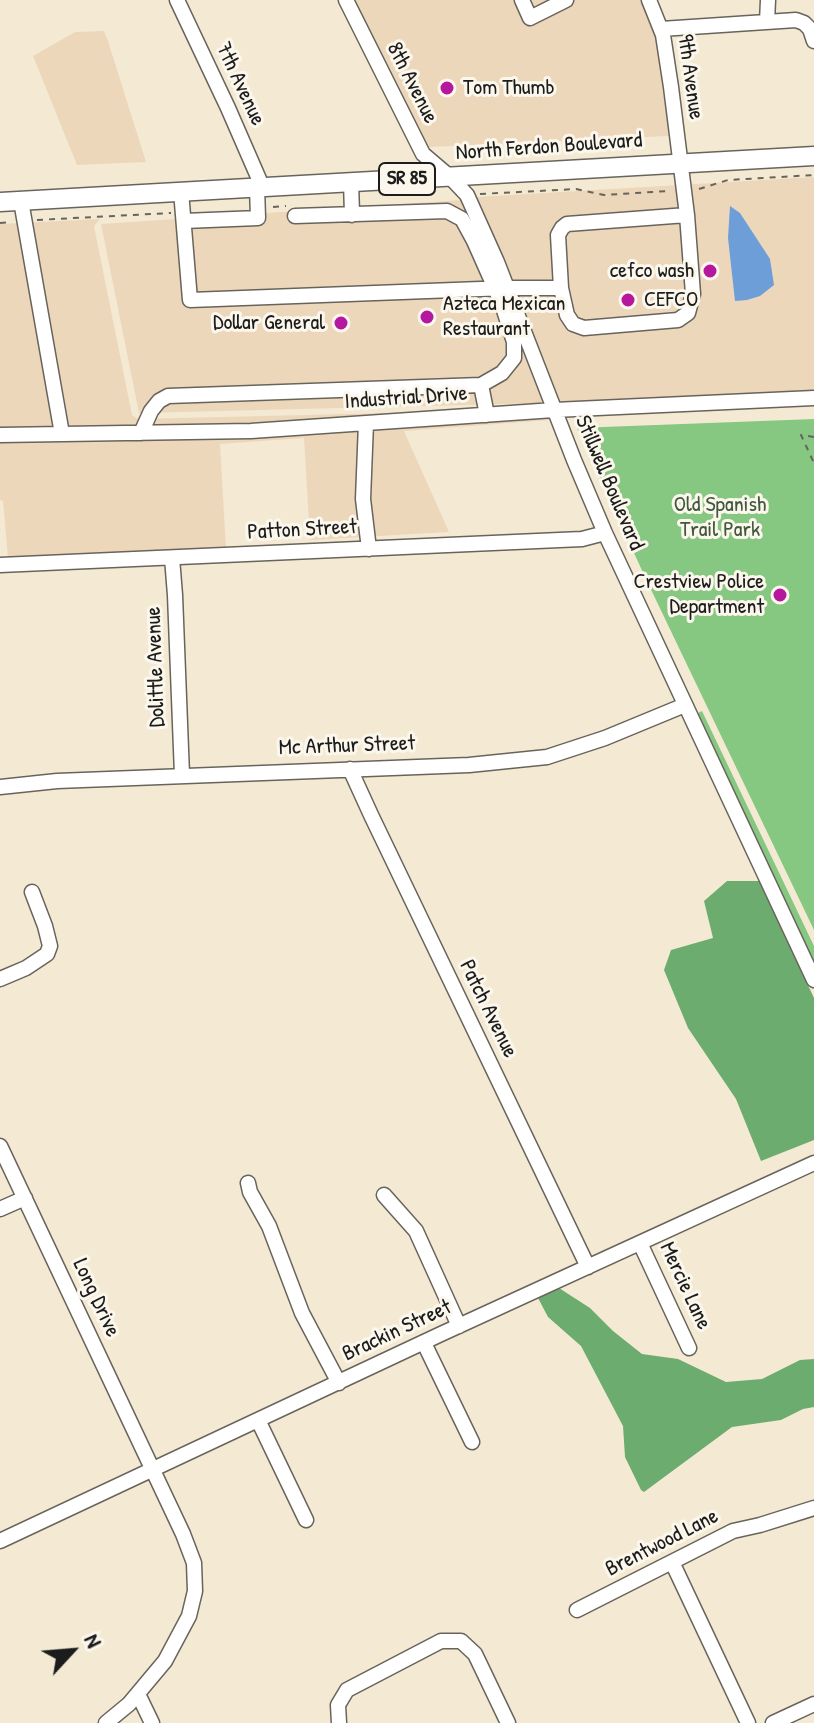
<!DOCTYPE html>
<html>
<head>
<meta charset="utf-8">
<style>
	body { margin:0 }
	#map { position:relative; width:814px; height:1723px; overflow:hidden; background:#f4ead4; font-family:"Patrick Hand",sans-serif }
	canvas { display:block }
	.north { position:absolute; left:32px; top:1611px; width:80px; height:80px; -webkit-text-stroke:6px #fbf7ec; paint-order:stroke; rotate:64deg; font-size:22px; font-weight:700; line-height:32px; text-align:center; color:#1c1c1c }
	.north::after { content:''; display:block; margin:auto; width:28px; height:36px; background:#1c1c1c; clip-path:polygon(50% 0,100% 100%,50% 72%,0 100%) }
</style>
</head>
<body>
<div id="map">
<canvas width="814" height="1723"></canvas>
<div class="north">N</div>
</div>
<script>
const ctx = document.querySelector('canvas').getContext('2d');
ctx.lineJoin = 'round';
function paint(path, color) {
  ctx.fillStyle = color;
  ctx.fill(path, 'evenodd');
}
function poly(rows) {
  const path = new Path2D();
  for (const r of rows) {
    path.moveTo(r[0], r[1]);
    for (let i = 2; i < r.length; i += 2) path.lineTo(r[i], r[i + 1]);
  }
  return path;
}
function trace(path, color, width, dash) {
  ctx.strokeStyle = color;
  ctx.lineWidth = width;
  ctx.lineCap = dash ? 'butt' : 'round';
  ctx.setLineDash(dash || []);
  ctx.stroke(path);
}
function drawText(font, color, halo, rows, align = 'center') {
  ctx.font = font + ' "Patrick Hand",sans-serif';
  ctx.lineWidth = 6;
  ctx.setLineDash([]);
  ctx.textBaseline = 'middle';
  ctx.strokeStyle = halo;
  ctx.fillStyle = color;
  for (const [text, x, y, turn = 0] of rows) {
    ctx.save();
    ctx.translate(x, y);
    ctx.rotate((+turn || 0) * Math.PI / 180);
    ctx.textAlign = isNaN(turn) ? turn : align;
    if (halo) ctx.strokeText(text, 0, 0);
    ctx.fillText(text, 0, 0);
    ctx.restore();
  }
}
paint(poly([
	[354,0,641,0,656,37,669,136,428,147],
	[104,31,108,41,146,162,77,165,33,56,75,32],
	[814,177,814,391,560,403,504,259,477,197],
	[462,200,547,403,139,413,101,224],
	[100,219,94,226,132,415,138,419,430,412,252,424,0,428,0,224],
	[549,417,550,420,404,431,449,532,310,540,304,438,220,444,226,548,8,558,3,501,0,500,0,442,250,438]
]), '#edd7bb');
paint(poly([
	[814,419,814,930,645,577,577,428],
	[702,711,814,946,814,962,698,713]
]), '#86c881');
paint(poly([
	[727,881,759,881,814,998,814,1140,761,1161,736,1099,688,1028,664,970,671,950,713,938,704,901],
	[559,1288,590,1308,613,1331,642,1354,678,1359,726,1382,762,1379,800,1360,814,1359,814,1407,803,1409,781,1420,732,1427,644,1492,641,1490,625,1457,623,1426,581,1346,548,1317,538,1298]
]), '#6cac6f');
paint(poly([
	[730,206,740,213,770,259,774,285,760,296,747,300,735,301,728,238]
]), '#6d9ed7');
const minor = poly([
	[177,0,228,108,262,186],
	[346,0,423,154,450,177,467,195,497,262,574,460,605,533,814,980],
	[522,0,530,18,566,0],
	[649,0,663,35,671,87,687,215,693,294,688,313,678,320,584,328,573,324,567,315,561,288,558,235,562,228,567,224,687,215],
	[767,22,768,0],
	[661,29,796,20,804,23,810,29,814,41],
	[351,181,352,215],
	[181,191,190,300,507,288,561,288],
	[21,201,62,434],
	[295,216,447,211,462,219,474,241,502,304,514,342,514,358,502,373,481,385],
	[184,221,258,218,257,187],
	[366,423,363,499,369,549],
	[141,433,151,411,159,401,168,396,481,385,487,415],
	[0,435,251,431,554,410,814,398],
	[172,558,175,595,182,775],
	[0,565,582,539,605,533],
	[350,769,371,815,588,1267],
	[0,787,57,781,469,765,547,757,605,738,685,705],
	[0,979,26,968,47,954,50,946,45,926,32,892],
	[0,1146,183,1534,194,1563,195,1591,189,1616,165,1661,129,1704,106,1723],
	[248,1183,250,1192,269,1226,302,1313,339,1383],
	[384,1195,416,1231,459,1326],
	[0,1209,25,1198],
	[640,1243,689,1348],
	[424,1343,472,1442],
	[258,1420,306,1520],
	[0,1541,441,1334,814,1163],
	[672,1562,748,1723],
	[577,1610,733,1531,760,1525,814,1508],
	[138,1694,152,1723],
	[339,1723,338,1705,347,1690,441,1641,461,1641,475,1654,508,1723],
	[773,1723,814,1704]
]);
const major = poly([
	[0,202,814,156]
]);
trace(minor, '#68645c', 17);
trace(major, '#68645c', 21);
trace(poly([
	[699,189,728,180,814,175],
	[480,194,576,189,604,195,669,191],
	[273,207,286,206],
	[37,220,171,213],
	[0,223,11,222],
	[814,437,801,435,814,463]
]), '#68645c', 2, [6, 6]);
trace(minor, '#fff', 14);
trace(major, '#fff', 18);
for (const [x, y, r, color] of [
	[447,88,8,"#b5179e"],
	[710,271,8,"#b5179e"],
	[628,300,8,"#b5179e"],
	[427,317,8,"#b5179e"],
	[341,323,8,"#b5179e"],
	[780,595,8,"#b5179e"]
]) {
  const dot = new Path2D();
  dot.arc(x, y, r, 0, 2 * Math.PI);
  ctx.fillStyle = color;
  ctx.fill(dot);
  trace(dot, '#fbf7ec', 3);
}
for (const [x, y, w] of [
	[407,179,56]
]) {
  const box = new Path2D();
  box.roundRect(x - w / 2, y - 16, w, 32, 6);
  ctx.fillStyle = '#fbf7ec';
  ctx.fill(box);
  trace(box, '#1c1c1c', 2);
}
drawText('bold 20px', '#1c1c1c', null, [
	["SR 85",407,179]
]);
drawText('22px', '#1c1c1c', '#fbf7ec', [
	["9th Avenue",690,77,82],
	["8th Avenue",412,83,63],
	["7th Avenue",240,84,65],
	["North Ferdon Boulevard",549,147,-4],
	["Industrial Drive",406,398,-4],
	["Stillwell Boulevard",609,483,67],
	["Patton Street",302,530,-3],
	["Dolittle Avenue",156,667,-92],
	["Mc Arthur Street",347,746,-2],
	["Patch Avenue",488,1009,64],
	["Mercie Lane",685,1286,65],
	["Long Drive",96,1298,65],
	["Brackin Street",397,1331,-25],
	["Brentwood Lane",662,1543,-27]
]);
drawText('22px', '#1c1c1c', '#fbf7ec', [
	["Tom Thumb",463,88],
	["cefco wash",694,271,"right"],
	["CEFCO",644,300],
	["Azteca Mexican",443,304],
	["Restaurant",443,329],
	["Dollar General",325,323,"right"],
	["Crestview Police",764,582,"right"],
	["Department",764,607,"right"]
], 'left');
drawText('22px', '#41583f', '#fbf7ec', [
	["Old Spanish",720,505],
	["Trail Park",720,530]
]);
</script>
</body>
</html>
